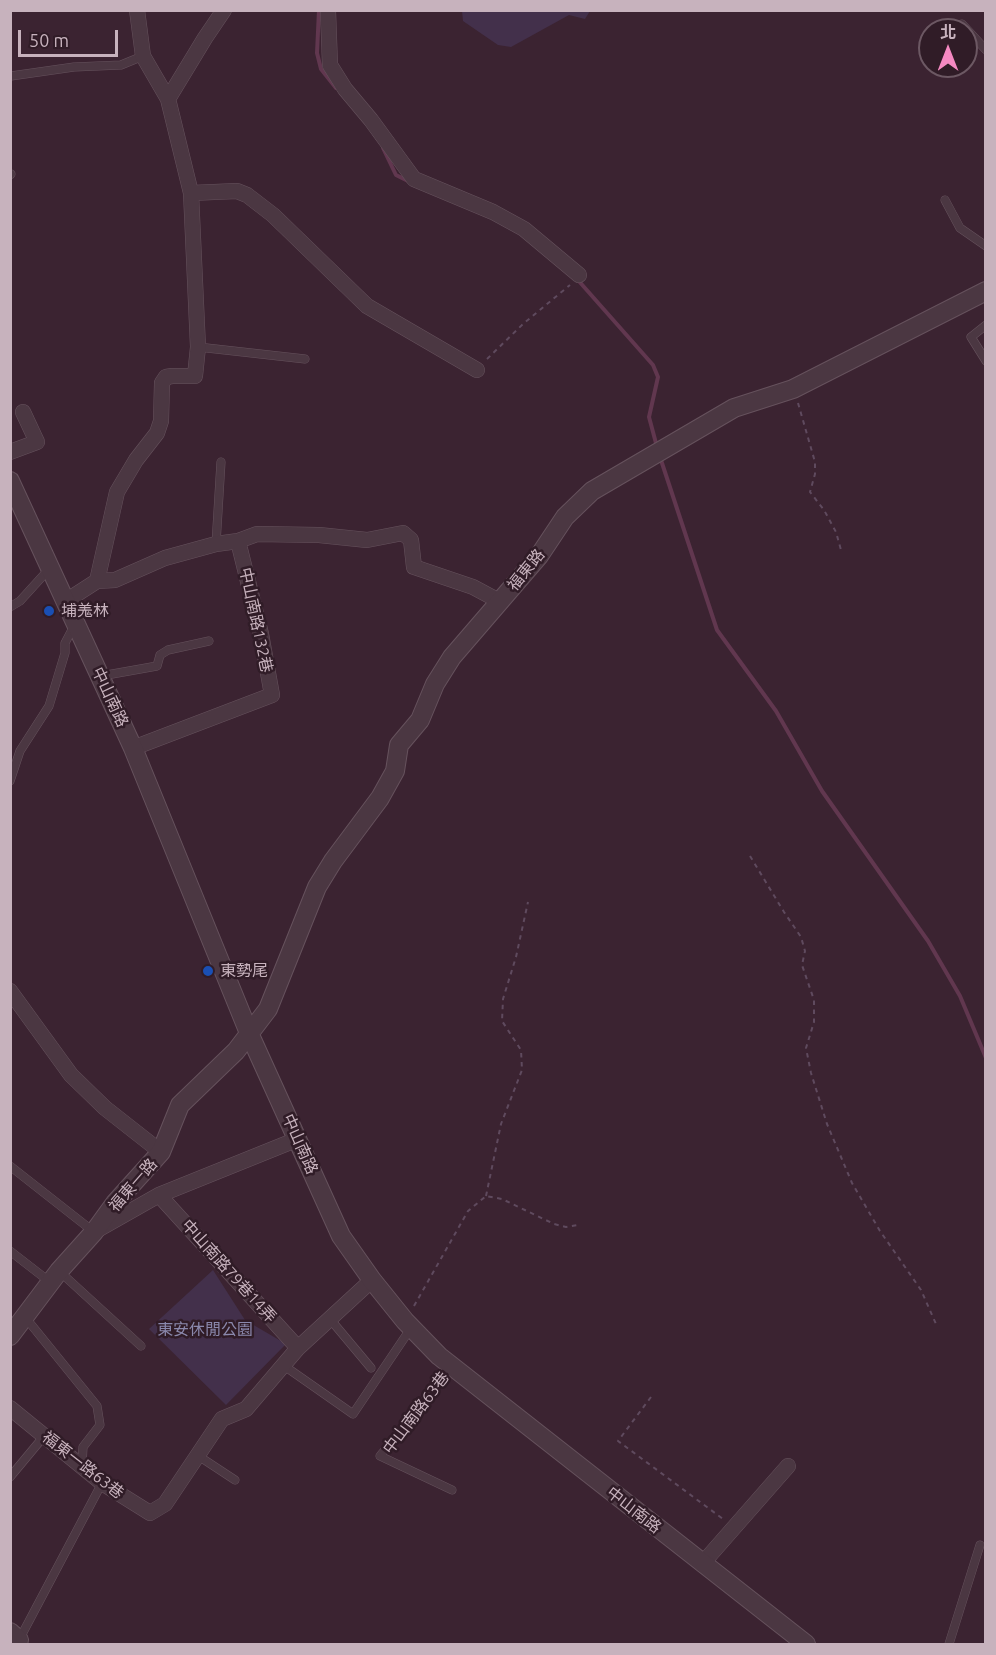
<!DOCTYPE html>
<html>
<head>
<meta charset="utf-8">
<style>
	body { margin:0 }
	#map { position:relative; width:996px; height:1655px; overflow:hidden; background:#3b2331; font-family:Ubuntu,"Noto Sans TC",sans-serif }
	canvas { display:block }
	.frame { position:absolute; inset:0; border:12px solid #c7b2bd; pointer-events:none }
	.north { position:absolute; left:918px; top:18px; width:60px; height:60px; box-sizing:border-box; background:#301c27; border:2px solid #6c5863; border-radius:50%; rotate:0deg; font-size:16px; font-weight:700; line-height:24px; text-align:center; color:#c7b2bd }
	.north::after { content:''; display:block; margin:auto; width:21px; height:27px; background:#f589c2; clip-path:polygon(50% 0,100% 100%,50% 72%,0 100%) }
	.scale { position:absolute; left:18px; top:30px; width:100px; height:27px; box-sizing:border-box; border:3px solid #c7b2bd; border-top:0; padding-left:8px; font-size:18px; line-height:21px; white-space:nowrap; color:#c7b2bd; -webkit-text-stroke:4px #301c27; paint-order:stroke }
</style>
</head>
<body>
<div id="map">
<canvas width="996" height="1655"></canvas>
<div class="frame"></div>
<div class="north">北</div>
<div class="scale">50 m</div>
</div>
<script>
const ctx = document.querySelector('canvas').getContext('2d');
ctx.lineJoin = 'round';
function paint(path, color) {
  ctx.fillStyle = color;
  ctx.fill(path, 'evenodd');
}
function poly(rows) {
  const path = new Path2D();
  for (const r of rows) {
    path.moveTo(r[0], r[1]);
    for (let i = 2; i < r.length; i += 2) path.lineTo(r[i], r[i + 1]);
  }
  return path;
}
function trace(path, color, width, dash) {
  ctx.strokeStyle = color;
  ctx.lineWidth = width;
  ctx.lineCap = dash ? 'butt' : 'round';
  ctx.setLineDash(dash || []);
  ctx.stroke(path);
}
function drawText(font, color, halo, rows, align = 'center') {
  ctx.font = font + ' Ubuntu,"Noto Sans TC",sans-serif';
  ctx.lineWidth = 5;
  ctx.setLineDash([]);
  ctx.textBaseline = 'middle';
  ctx.strokeStyle = halo;
  ctx.fillStyle = color;
  for (const [text, x, y, turn = 0] of rows) {
    ctx.save();
    ctx.translate(x, y);
    ctx.rotate((+turn || 0) * Math.PI / 180);
    ctx.textAlign = isNaN(turn) ? turn : align;
    if (halo) ctx.strokeText(text, 0, 0);
    ctx.fillText(text, 0, 0);
    ctx.restore();
  }
}
paint(poly([
	[462,11,462,10,590,11,585,19,569,15,511,47,498,45,463,21],
	[213,1270,245,1320,286,1344,226,1405,149,1329]
]), '#43304b');
trace(poly([
	[319,10,317,53,321,69,336,88],
	[383,148,396,175,408,181],
	[577,279,653,365,658,377,649,417,657,447],
	[660,457,717,630,776,711,822,791,928,941,960,996,986,1058]
]), '#61374f', 4);
const service = poly([
	[962,24,986,50],
	[11,76,74,67,121,65,143,56],
	[10,175,11,174],
	[945,200,960,228,986,246],
	[986,325,971,337,986,361],
	[198,347,305,359],
	[216,544,221,462],
	[10,607,20,601,50,568],
	[101,676,157,666,160,655,168,650,209,641],
	[10,781,20,751,49,706,65,653,65,643,74,626],
	[10,1166,94,1232],
	[10,1251,50,1282],
	[59,1271,141,1346],
	[25,1317,97,1406,100,1425,83,1447,82,1466],
	[330,1319,371,1368],
	[283,1365,353,1414,411,1328],
	[451,1367,380,1456,452,1490],
	[197,1455,235,1480],
	[10,1477,45,1435],
	[19,1640,102,1483],
	[949,1644,980,1545]
]);
const minor = poly([
	[328,10,330,65,345,89,371,120,414,179,493,212,524,229,579,275],
	[168,99,205,38,224,10],
	[191,193,237,191,247,195,273,215,367,306,477,370],
	[10,452,37,442,23,412],
	[97,581,115,580,165,558,216,544,238,541,257,534,319,535,367,540,403,533,411,540,414,567,473,587,501,602],
	[66,601,97,581,117,492,136,460,157,433,161,421,162,383,166,377,172,376,195,376,198,347,191,193,168,99,143,56,137,10],
	[133,748,272,695,261,634,238,541],
	[10,991,71,1075,105,1108,161,1152],
	[159,1195,298,1348],
	[99,1229,159,1195,298,1139],
	[10,1408,102,1483,150,1513,165,1504,222,1419,246,1409,298,1348,372,1280],
	[702,1564,788,1466]
]);
const tertiary = poly([
	[10,481,133,748,249,1033,341,1236,372,1280,405,1321,439,1356,806,1644],
	[10,1336,59,1271,94,1232,115,1203,161,1152,180,1105,236,1051,268,1009,317,887,333,861,380,798,395,771,399,745,420,720,435,684,452,657,539,556,565,517,592,491,734,408,793,389,986,291],
	[10,1632,19,1640,16,1644]
]);
trace(service, '#66525d', 9);
trace(minor, '#66525d', 16);
trace(tertiary, '#66525d', 20);
trace(poly([
	[487,359,523,324,570,285],
	[798,403,815,462,815,474,810,492,824,510,836,532,841,550],
	[750,856,784,912,801,937,805,951,802,965,814,1000,814,1022,806,1048,811,1073,827,1124,852,1183,880,1231,921,1290,936,1324],
	[486,1196,501,1124,522,1070,521,1050,502,1021,503,999,516,957,528,902],
	[414,1306,468,1211,486,1196,502,1199,554,1224,566,1227,578,1225],
	[651,1397,618,1441,723,1519]
]), '#5f4a5e', 2, [4.5, 4.5]);
trace(service, '#4b3742', 8);
trace(minor, '#4b3742', 15);
trace(tertiary, '#4b3742', 18);
for (const [x, y, r, color] of [
	[49,611,6,"#1a4fb4"],
	[208,971,6,"#1a4fb4"]
]) {
  const dot = new Path2D();
  dot.arc(x, y, r, 0, 2 * Math.PI);
  ctx.fillStyle = color;
  ctx.fill(dot);
  trace(dot, '#301c27', 2);
}
drawText('16px', '#c7b2bd', '#301c27', [
	["福東路",526,570,-51],
	["中山南路132巷",256,620,78],
	["中山南路",110,697,65],
	["中山南路",300,1144,66],
	["福東一路",133,1185,-49],
	["中山南路79巷14弄",229,1271,48],
	["中山南路63巷",416,1413,-53],
	["福東一路63巷",83,1465,38],
	["中山南路",634,1510,38]
]);
drawText('16px', '#c7b2bd', '#301c27', [
	["埔羗林",61,611],
	["東勢尾",220,971]
], 'left');
drawText('16px', '#8a88ac', '#301c27', [
	["東安休閒公園",205,1330]
]);
</script>
</body>
</html>
